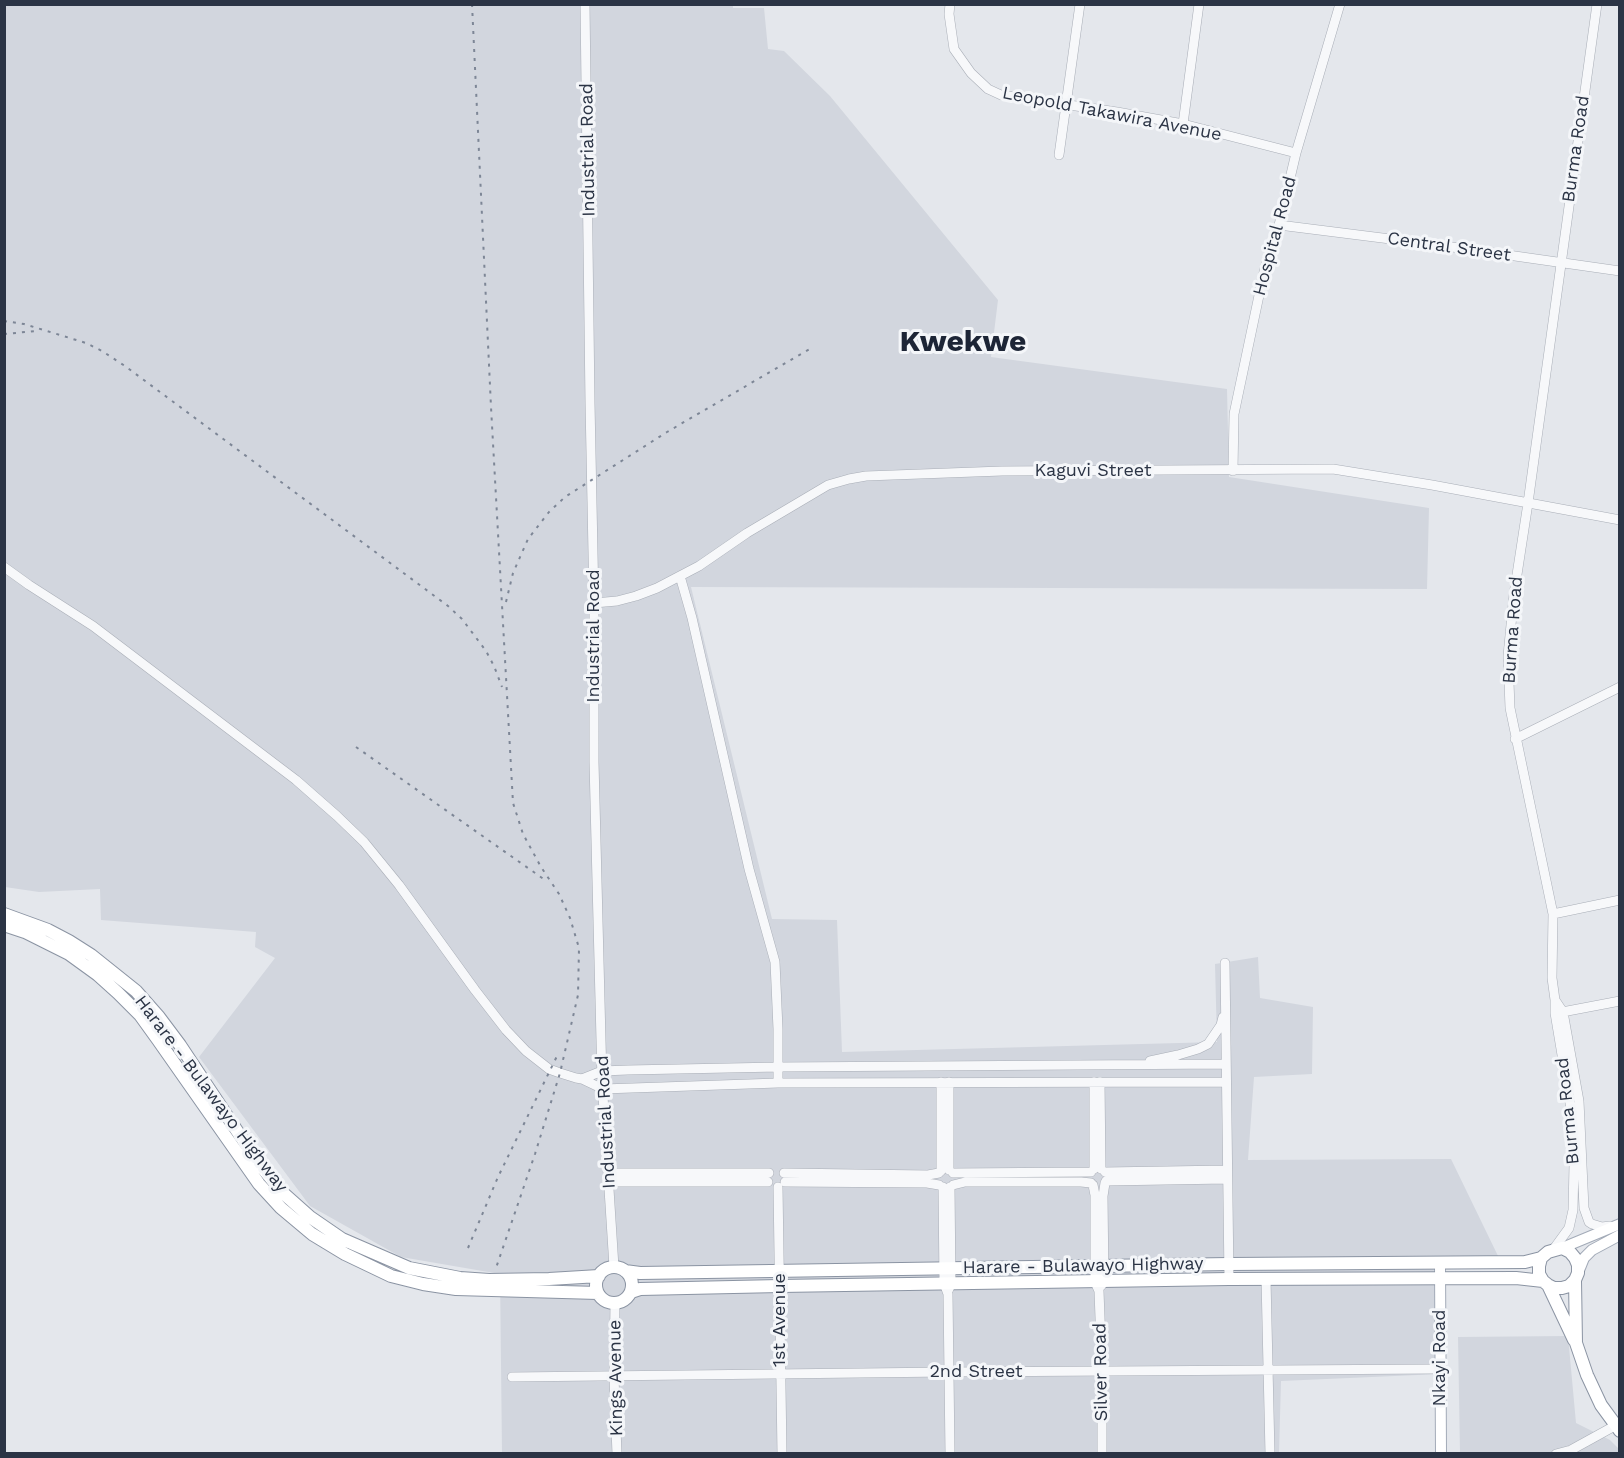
<!DOCTYPE html>
<html>
<head>
<meta charset="utf-8">
<style>
	body { margin:0 }
	#map { position:relative; width:1624px; height:1458px; overflow:hidden; background:#e4e7ec; font-family:"Work Sans",sans-serif }
	canvas { display:block }
	.frame { position:absolute; inset:0; border:6px solid #2b3445; pointer-events:none }
</style>
</head>
<body>
<div id="map">
<canvas width="1624" height="1458"></canvas>
<div class="frame"></div>
</div>
<script>
const ctx = document.querySelector('canvas').getContext('2d');
ctx.lineJoin = 'round';
function paint(path, color) {
  ctx.fillStyle = color;
  ctx.fill(path, 'evenodd');
}
function poly(rows) {
  const path = new Path2D();
  for (const r of rows) {
    if (r.length === 3) {
      path.moveTo(r[0] + r[2], r[1]);
      path.arc(r[0], r[1], r[2], 0, 2 * Math.PI);
      continue;
    }
    path.moveTo(r[0], r[1]);
    for (let i = 2; i < r.length; i += 2) path.lineTo(r[i], r[i + 1]);
  }
  return path;
}
function trace(path, color, width, dash) {
  ctx.strokeStyle = color;
  ctx.lineWidth = width;
  ctx.lineCap = dash ? 'butt' : 'round';
  ctx.setLineDash(dash || []);
  ctx.stroke(path);
}
function drawText(font, color, halo, rows, align = 'center') {
  ctx.font = font + ' "Work Sans",sans-serif';
  ctx.lineWidth = 6;
  ctx.setLineDash([]);
  ctx.textBaseline = 'middle';
  ctx.strokeStyle = halo;
  ctx.fillStyle = color;
  for (const [text, x, y, turn = 0] of rows) {
    ctx.save();
    ctx.translate(x, y);
    ctx.rotate((+turn || 0) * Math.PI / 180);
    ctx.textAlign = isNaN(turn) ? turn : align;
    if (halo) ctx.strokeText(text, 0, 0);
    ctx.fillText(text, 0, 0);
    ctx.restore();
  }
}
paint(poly([
	[733,4,733,8,764,8,768,49,784,51,830,96,998,300,991,357,1227,389,1229,477,1429,508,1427,589,691,587,772,919,837,920,842,1052,1217,1042,1215,964,1258,957,1260,998,1313,1007,1312,1074,1254,1077,1248,1160,1451,1159,1499,1258,1436,1258,1440,1374,1281,1381,1279,1453,502,1453,500,1274,401,1257,310,1206,199,1057,275,958,255,947,256,932,101,920,100,889,39,892,5,887,5,5],
	[1568,1336,1576,1423,1610,1440,1619,1449,1619,1453,1460,1453,1458,1337]
]), '#d2d6de');
const minor = poly([
	[585,4,590,403,594,603,594,762,602,1080,614,1267],
	[950,4,949,14,954,49,971,73,988,89,1001,95,1117,112,1183,124,1296,153],
	[1183,124,1199,4],
	[1059,155,1080,4],
	[1279,225,1438,245,1620,271],
	[1233,471,1234,414,1265,267,1279,225,1296,153,1340,4],
	[4,567,29,585,93,626,296,780,337,816,364,842,399,885,475,990,506,1030,526,1051,549,1069,560,1073,576,1078,582,1079,603,1089,778,1083,1226,1082],
	[680,576,692,618,749,869,775,962,778,1029,778,1083],
	[594,603,617,601,636,596,657,588,699,566,747,533,828,485,849,479,866,476,1002,471,1333,469,1432,485,1620,520],
	[1515,739,1620,687],
	[1553,914,1620,900],
	[1225,963,1229,1279],
	[1555,1000,1563,1012,1579,1101,1584,1208,1589,1222,1592,1224,1602,1227,1610,1226],
	[1557,1013,1620,1001],
	[1150,1061,1178,1055,1198,1049,1208,1044,1221,1025,1223,1017],
	[582,1079,602,1071,628,1070,779,1067,1226,1064],
	[1094,1082,1094,1169],
	[1100,1082,1101,1169],
	[949,1170,949,1082],
	[941,1171,941,1082],
	[1105,1172,1227,1170],
	[608,1173,769,1173],
	[784,1173,928,1175,939,1173],
	[953,1173,1091,1172],
	[1106,1181,1227,1179],
	[609,1182,768,1182],
	[785,1182,927,1183,939,1185],
	[953,1185,965,1182,1081,1182,1091,1183],
	[1093,1185,1095,1195,1095,1282,1099,1291,1102,1371,1102,1454],
	[778,1187,782,1454],
	[943,1187,944,1283,948,1294,950,1454],
	[1553,1250,1569,1228,1573,1210,1574,1164,1571,1109,1555,1013,1555,1000,1552,978,1553,914,1510,708,1508,656,1514,594,1528,503,1597,4],
	[1266,1279,1270,1454],
	[1101,1286,1104,1282,1103,1196,1105,1183],
	[949,1289,951,1283,950,1187],
	[615,1303,614,1377,617,1454],
	[512,1377,949,1372,1440,1369],
	[1556,1454,1571,1450,1620,1423]
]);
const major = poly([
	[1562,1248,1620,1224],
	[1440,1263,1441,1454],
	[1578,1273,1584,1258,1592,1250,1620,1235]
]);
const highway = poly([
	[4,914,48,930,69,941,91,955,136,991,159,1017,180,1045,259,1164,283,1193,310,1217,342,1239,409,1268,460,1278,489,1280,549,1279,599,1276],
	[4,925,25,932,69,954,98,975,118,993,140,1015,158,1040,259,1184,281,1208,312,1234,345,1254,391,1276,423,1284,456,1289,598,1293],
	[614,1285,18],
	[625,1271,640,1273,1229,1264,1525,1262,1541,1258,1548,1252,1562,1248,1570,1252,1575,1258,1578,1265,1578,1273,1575,1280,1569,1286,1562,1288,1554,1288,1548,1285,1543,1281,1539,1274,1539,1266,1541,1258],
	[1575,1280,1576,1343,1587,1375,1601,1405,1620,1431],
	[1548,1285,1574,1340],
	[631,1292,640,1289,780,1286,1229,1279,1516,1278,1543,1281]
]);
trace(minor, '#a9aeb7', 10);
trace(major, '#a3abb8', 12);
trace(highway, '#8b94a3', 14);
trace(minor, '#f7f8fa', 9);
trace(major, '#fff', 10);
trace(highway, '#fff', 12);
trace(poly([
	[472,4,491,407,513,803,523,834,541,867,559,894,570,918,579,948,578,995,560,1073,535,1154,496,1268],
	[4,321,24,324,86,343,102,351,125,366,448,606,462,619,486,651,494,666,502,687],
	[4,334,36,331],
	[506,602,513,573,528,539,549,512,565,497,667,432,813,347],
	[356,747,545,880],
	[468,1248,498,1177,558,1054]
]), '#7d8696', 2, [3, 6]);
drawText('18px', '#2b3445', '#f4f6f9', [
	["Leopold Takawira Avenue",1112,114,11],
	["Burma Road",1576,149,-82],
	["Industrial Road",588,150,-91],
	["Hospital Road",1275,236,-75],
	["Central Street",1449,247,8],
	["Kaguvi Street",1093,471],
	["Burma Road",1513,630,-86],
	["Industrial Road",594,636,-90],
	["Harare - Bulawayo Highway",211,1094,53],
	["Burma Road",1568,1111,-96],
	["Industrial Road",606,1122,-93],
	["Harare - Bulawayo Highway",1083,1266,-1],
	["1st Avenue",780,1320,-90],
	["Nkayi Road",1440,1358,-90],
	["2nd Street",976,1372],
	["Silver Road",1101,1372,-91],
	["Kings Avenue",616,1378,-91]
]);
drawText('bold 30px', '#1d2536', '#f4f6f9', [
	["Kwekwe",963,342]
]);
</script>
</body>
</html>
